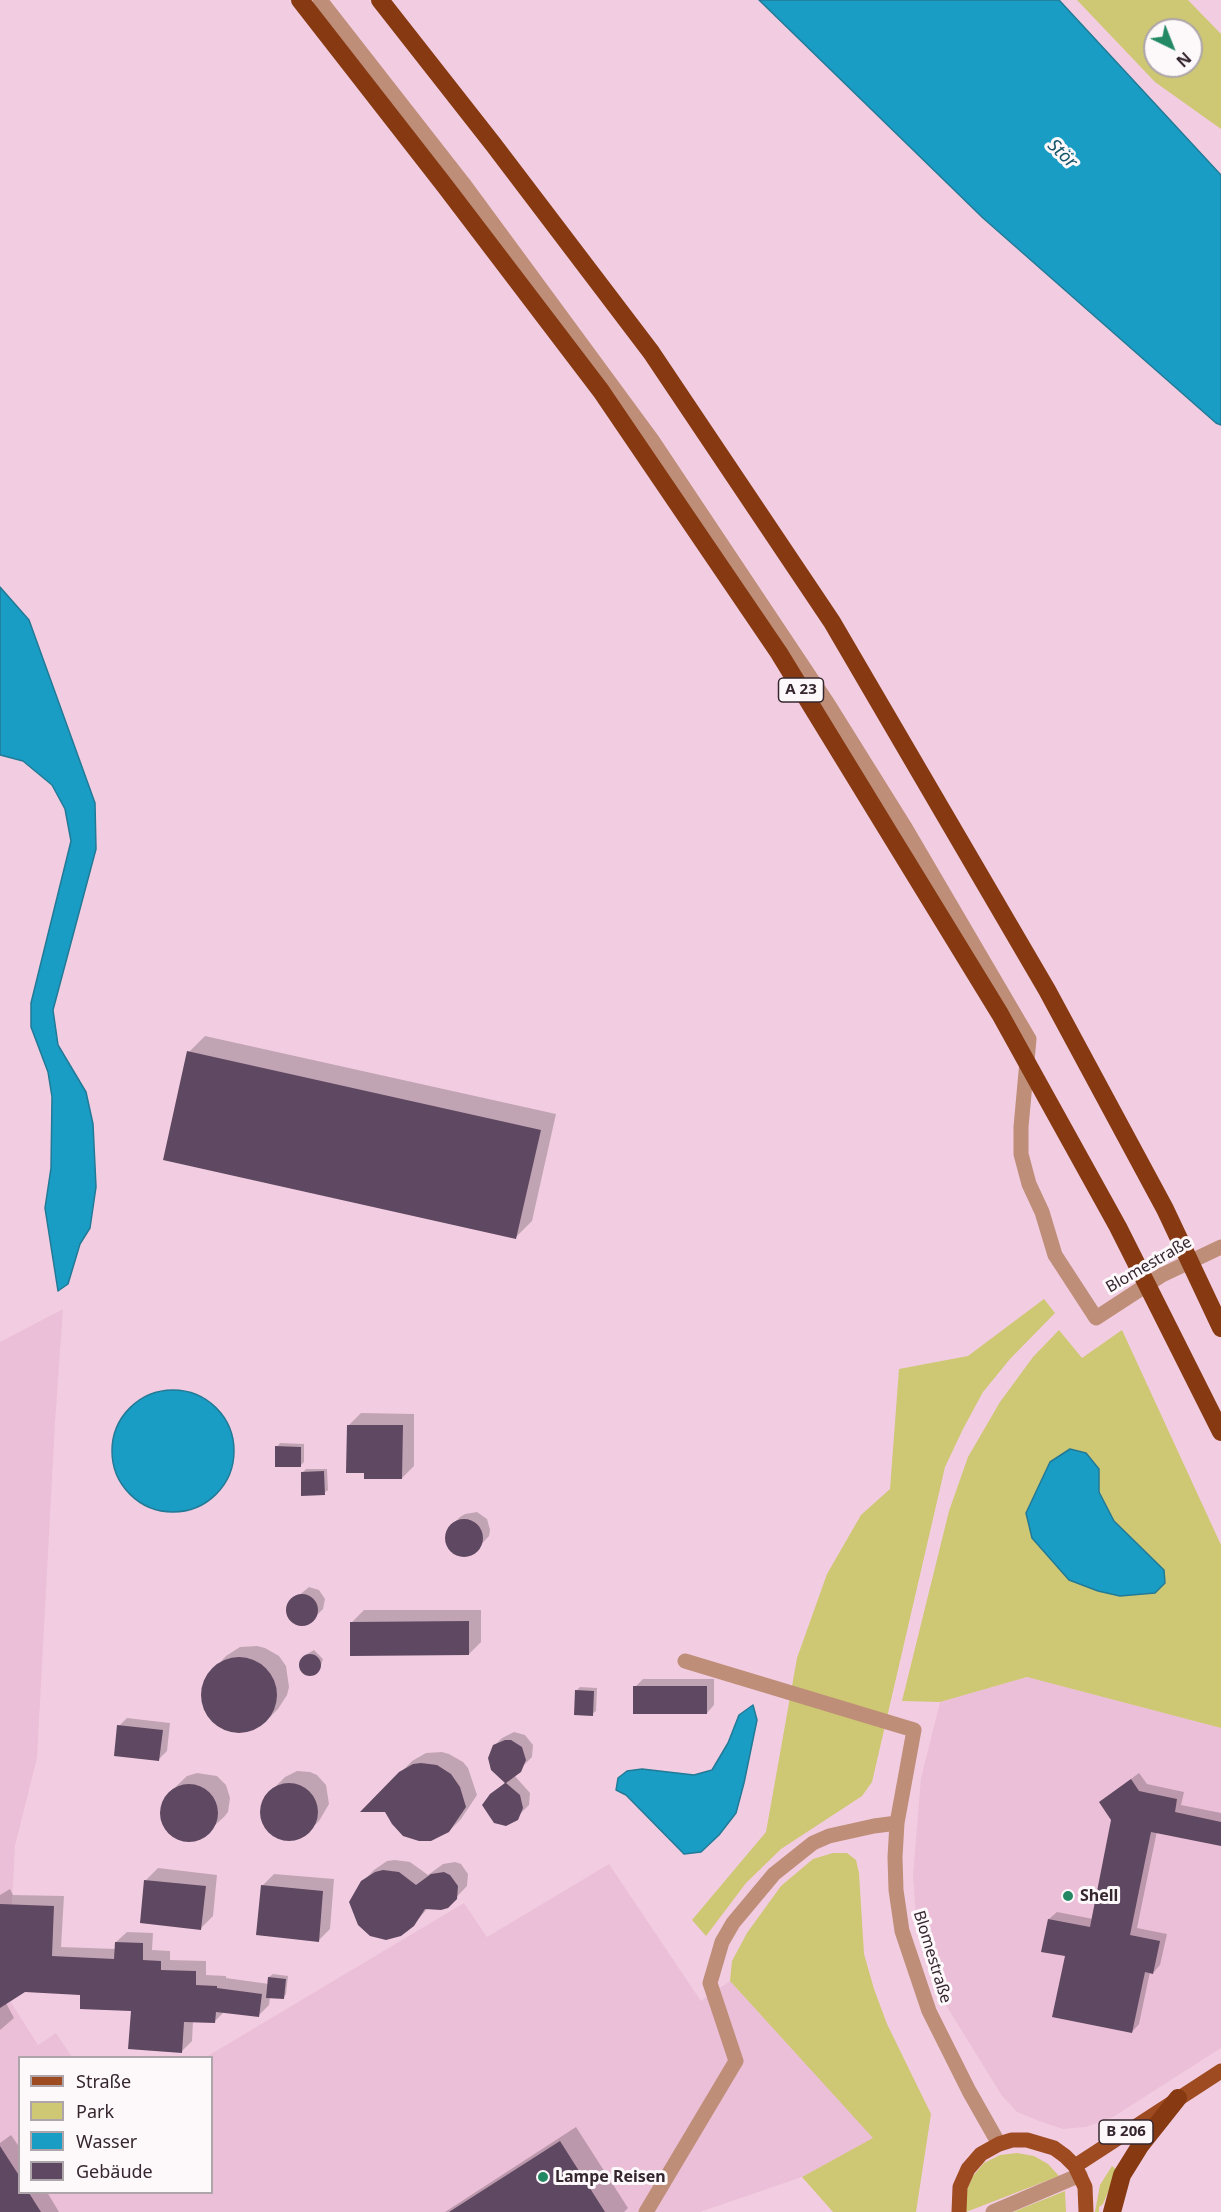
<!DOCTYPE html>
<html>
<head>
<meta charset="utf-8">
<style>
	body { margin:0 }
	#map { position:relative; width:1221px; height:2212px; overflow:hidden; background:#f2cde1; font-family:"Noto Sans",sans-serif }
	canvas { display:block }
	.legend { position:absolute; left:18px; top:2056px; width:195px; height:138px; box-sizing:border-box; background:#fdf9fb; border:2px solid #ada5a9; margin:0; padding:8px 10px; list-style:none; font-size:18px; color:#36272f }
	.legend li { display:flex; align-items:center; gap:12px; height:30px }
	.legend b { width:30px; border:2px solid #ada5a9 }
	.north { position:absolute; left:1143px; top:18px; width:60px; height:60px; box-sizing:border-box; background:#fdf9fb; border:2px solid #ada5a9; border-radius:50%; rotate:137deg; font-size:16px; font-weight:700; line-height:24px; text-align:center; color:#36272f }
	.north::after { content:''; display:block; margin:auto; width:21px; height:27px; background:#238964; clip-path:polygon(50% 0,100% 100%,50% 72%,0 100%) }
</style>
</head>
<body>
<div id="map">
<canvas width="1221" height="2212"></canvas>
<ul class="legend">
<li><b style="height:8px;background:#9f4b22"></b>Straße</li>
<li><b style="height:16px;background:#cec773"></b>Park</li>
<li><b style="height:16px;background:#1a9dc4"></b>Wasser</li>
<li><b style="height:16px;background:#5f4861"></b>Gebäude</li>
</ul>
<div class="north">N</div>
</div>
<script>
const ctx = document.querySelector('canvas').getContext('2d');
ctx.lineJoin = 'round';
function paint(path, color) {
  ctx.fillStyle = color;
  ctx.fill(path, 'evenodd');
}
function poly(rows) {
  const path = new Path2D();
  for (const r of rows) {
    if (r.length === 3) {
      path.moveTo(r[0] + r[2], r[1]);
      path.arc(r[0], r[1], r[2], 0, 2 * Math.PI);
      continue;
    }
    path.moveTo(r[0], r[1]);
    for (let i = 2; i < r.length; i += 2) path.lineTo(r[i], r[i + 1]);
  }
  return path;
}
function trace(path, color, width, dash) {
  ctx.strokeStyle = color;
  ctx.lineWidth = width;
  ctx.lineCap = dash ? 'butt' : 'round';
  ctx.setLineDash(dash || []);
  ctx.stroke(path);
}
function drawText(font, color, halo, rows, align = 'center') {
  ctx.font = font + ' "Noto Sans",sans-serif';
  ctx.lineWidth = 6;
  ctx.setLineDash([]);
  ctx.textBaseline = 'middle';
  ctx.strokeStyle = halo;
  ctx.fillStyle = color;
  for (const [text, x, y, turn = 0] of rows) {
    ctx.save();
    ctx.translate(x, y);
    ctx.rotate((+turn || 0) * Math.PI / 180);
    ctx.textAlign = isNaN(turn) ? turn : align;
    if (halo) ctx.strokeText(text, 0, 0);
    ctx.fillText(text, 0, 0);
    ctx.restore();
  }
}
paint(poly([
	[63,1309,55,1423,37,1758,15,1846,7,1996,38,2045,56,2033,72,2057,20,2058,20,2192,212,2192,212,2058,206,2057,464,1903,487,1937,609,1864,701,2001,730,1981,874,2138,802,2177,700,2212,0,2212,0,1342],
	[1027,1677,1221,1728,1221,2048,1113,2117,1086,2127,1063,2129,1039,2121,1017,2112,1002,2096,944,2002,929,1963,916,1918,913,1875,921,1778,940,1702]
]), '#ebbfd7');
paint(poly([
	[1077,0,1188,0,1221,34,1221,129,1155,82],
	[1155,30,1191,30,1191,66,1155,66],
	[1044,1299,1055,1313,1010,1359,983,1392,963,1429,945,1467,872,1782,862,1796,781,1849,746,1883,706,1936,692,1920,766,1832,797,1658,827,1574,861,1515,890,1489,899,1369,968,1356],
	[1059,1330,1082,1358,1122,1330,1221,1545,1221,1728,1027,1677,940,1702,902,1701,949,1511,968,1457,1000,1402,1033,1357],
	[1070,1449,1099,1469,1099,1492,1114,1521,1164,1570,1026,1513,1050,1462],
	[833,1853,847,1853,856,1860,859,1873,864,1954,874,1989,887,2024,931,2114,916,2212,833,2212,802,2177,873,2138,730,1981,732,1961,747,1933,781,1886,813,1859],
	[1017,2153,1034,2156,1048,2164,1059,2176,966,2212,966,2192,973,2176,984,2163,1000,2155],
	[1112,2166,1117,2170,1103,2204,1099,2207,1099,2212,1095,2212,1100,2185],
	[1065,2191,1066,2212,1013,2212]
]), '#cec773');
const water = poly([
	[759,0,1059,0,1221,175,1221,425,1216,423,983,218,759,0],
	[0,587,29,620,95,803,96,849,53,1010,58,1045,86,1092,93,1124,96,1187,90,1228,80,1244,68,1284,58,1291,45,1208,51,1168,52,1097,48,1072,31,1027,31,1003,71,841,65,809,52,785,23,761,0,755,0,587],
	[173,1451,61],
	[1070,1449,1086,1453,1099,1469,1099,1492,1114,1521,1164,1570,1165,1583,1155,1593,1120,1596,1098,1591,1069,1580,1032,1538,1026,1513,1050,1462,1070,1449],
	[753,1705,757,1720,744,1783,736,1813,719,1835,701,1852,684,1854,626,1795,616,1790,618,1778,627,1771,642,1769,694,1775,712,1770,728,1743,739,1715,753,1705]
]);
paint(water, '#1a9dc4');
trace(water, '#227a97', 1.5);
paint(poly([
	[205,1036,556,1114,532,1221,516,1237,189,1052],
	[361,1413,414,1414,414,1466,402,1478,349,1425],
	[280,1443,304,1444,304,1462,300,1466,277,1447],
	[306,1469,327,1469,328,1490,324,1493,302,1473],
	[477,1512,487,1519,490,1530,489,1536,472,1554,460,1555,450,1549,446,1537,451,1526,460,1517,465,1514],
	[309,1587,319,1590,325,1599,323,1609,310,1622,302,1625,294,1622,289,1613,291,1602],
	[364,1610,481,1610,481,1642,469,1654,352,1622],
	[257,1646,265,1648,279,1656,286,1666,289,1687,287,1695,278,1709,265,1722,251,1730,235,1732,219,1727,208,1715,204,1707,202,1691,208,1675,226,1656,240,1647],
	[314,1650,323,1659,320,1668,316,1672,307,1674,300,1670,301,1662,307,1654],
	[643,1679,714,1679,714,1705,707,1713,635,1687],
	[580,1687,597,1688,596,1711,592,1714,576,1691],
	[127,1718,170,1723,167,1751,159,1759,119,1726],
	[514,1732,525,1735,533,1745,532,1757,514,1775,530,1793,529,1805,512,1822,500,1824,490,1817,484,1806,491,1795,506,1782,494,1746,502,1738],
	[442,1752,449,1754,463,1762,468,1768,477,1795,461,1819,449,1831,386,1811,364,1811,412,1761,426,1753],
	[297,1771,310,1772,317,1775,326,1785,329,1804,319,1821,306,1834,294,1839,287,1840,275,1836,265,1826,261,1813,261,1807,272,1790,285,1777],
	[197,1773,217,1776,226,1785,230,1798,228,1812,224,1817,201,1838,187,1841,181,1840,169,1833,165,1827,161,1815,162,1808,167,1795,187,1776],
	[1139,1773,1147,1784,1184,1792,1181,1805,1221,1813,1221,1844,1157,1831,1137,1928,1167,1934,1160,1965,1153,1973,1150,1972,1139,2024,1132,2032,1066,1955,1049,1919,1057,1912,1093,1919,1113,1820,1100,1802],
	[395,1860,410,1862,428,1875,443,1864,455,1862,461,1864,468,1874,467,1886,447,1907,428,1908,413,1925,363,1881,374,1870,387,1861],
	[158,1868,217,1875,213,1916,201,1928,146,1880],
	[274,1874,334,1879,330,1929,318,1941,262,1886],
	[10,1889,13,1895,64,1896,61,1947,116,1949,116,1942,127,1932,153,1933,152,1950,170,1951,170,1960,206,1961,206,1975,226,1976,226,1978,269,1984,269,1977,273,1974,288,1976,286,1994,283,1998,270,1997,269,2005,259,2015,225,2011,215,2021,193,2021,192,2041,182,2051,132,2010,82,1993,25,1991,6,2003,14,2018,0,2030,0,1895],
	[576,2127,628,2208,624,2212,445,2212],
	[11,2135,20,2148,20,2192,47,2192,59,2212,0,2212,0,2143]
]), '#0003');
paint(poly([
	[187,1051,541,1130,516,1239,163,1160],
	[347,1425,403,1425,402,1479,364,1479,364,1473,346,1473],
	[275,1446,301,1447,301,1467,275,1467],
	[324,1471,325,1495,301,1496,301,1472],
	[464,1538,19],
	[302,1610,16],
	[469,1621,469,1655,350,1656,350,1622],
	[310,1665,11],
	[239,1695,38],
	[633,1686,707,1686,707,1714,633,1714],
	[575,1690,594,1691,593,1716,574,1715],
	[117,1725,163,1730,159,1761,114,1756],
	[505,1740,511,1740,522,1747,526,1760,521,1772,506,1783,520,1795,523,1808,518,1820,506,1826,494,1823,482,1805,490,1794,505,1783,491,1770,488,1758,493,1745],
	[421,1763,437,1765,451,1774,460,1787,466,1807,449,1832,431,1841,419,1841,403,1836,392,1824,385,1812,360,1812,399,1772,413,1764],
	[1131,1779,1139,1791,1177,1799,1175,1812,1221,1822,1221,1846,1151,1832,1130,1935,1160,1941,1153,1974,1145,1972,1132,2033,1052,2017,1065,1956,1041,1952,1048,1919,1090,1927,1111,1820,1099,1802],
	[289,1812,29],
	[189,1813,29],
	[383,1870,399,1872,416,1885,431,1874,444,1872,450,1875,458,1886,457,1899,448,1908,441,1910,425,1909,414,1926,401,1936,386,1940,370,1936,358,1925,349,1902,361,1881,375,1872],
	[144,1880,206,1886,201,1930,140,1923],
	[261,1885,323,1891,319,1942,256,1935],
	[0,1904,54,1906,52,1956,114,1959,115,1942,143,1943,143,1960,161,1961,161,1970,196,1971,196,1985,217,1986,217,1988,262,1994,259,2017,216,2012,215,2023,184,2022,182,2053,128,2049,131,2011,80,2009,80,1995,25,1992,0,2008],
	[268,1977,286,1979,284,1999,266,1998],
	[560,2141,605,2212,449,2212],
	[0,2146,20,2177,20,2193,29,2193,41,2212,0,2212]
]), '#5f4861');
trace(poly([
	[320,0,463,183,652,440,828,704,906,829,1029,1039,1021,1127,1021,1154,1029,1184,1042,1212,1055,1255,1096,1318,1162,1275,1221,1247],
	[685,1661,914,1730,897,1823,895,1857,896,1890,902,1931,929,2011,969,2091,999,2144],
	[646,2212,736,2061,710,1983,722,1942,733,1923,774,1874,813,1843,829,1836,874,1826,897,1823],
	[993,2212,1080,2175]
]), '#be8e79', 15);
trace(poly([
	[1075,2166,1221,2071],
	[959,2212,960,2187,968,2169,981,2154,999,2144,1012,2140,1027,2140,1054,2148,1065,2156,1075,2166,1085,2187,1086,2212]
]), '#9f4b22', 15);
trace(poly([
	[1112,2212,1122,2175,1140,2146,1178,2098]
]), '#873a12', 18);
trace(poly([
	[300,0,445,186,601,391,779,653,1000,1014,1118,1227,1221,1432],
	[380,0,493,144,651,352,832,622,1047,990,1165,1209,1221,1328]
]), '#873a12', 18);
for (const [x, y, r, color] of [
	[1068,1896,6,"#238964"],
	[543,2177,6,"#238964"]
]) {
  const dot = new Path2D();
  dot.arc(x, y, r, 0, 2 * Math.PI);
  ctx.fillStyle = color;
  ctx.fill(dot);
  trace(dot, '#fdf9fb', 2);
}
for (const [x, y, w] of [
	[801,690,45],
	[1126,2132,54]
]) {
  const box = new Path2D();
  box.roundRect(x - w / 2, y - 12, w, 24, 4.5);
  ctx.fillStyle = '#fdf9fb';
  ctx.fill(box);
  trace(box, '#36272f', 1.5);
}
drawText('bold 15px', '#36272f', null, [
	["A 23",801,690],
	["B 206",1126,2132]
]);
drawText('16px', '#36272f', '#fdf9fb', [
	["Blomestraße",1149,1265,-30],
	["Blomestraße",932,1957,73]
]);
drawText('bold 16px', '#36272f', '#fdf9fb', [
	["Shell",1080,1896],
	["Lampe Reisen",555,2177]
], 'left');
drawText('italic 18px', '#15556a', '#fdf9fb', [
	["Stör",1062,154,44]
]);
</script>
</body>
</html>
